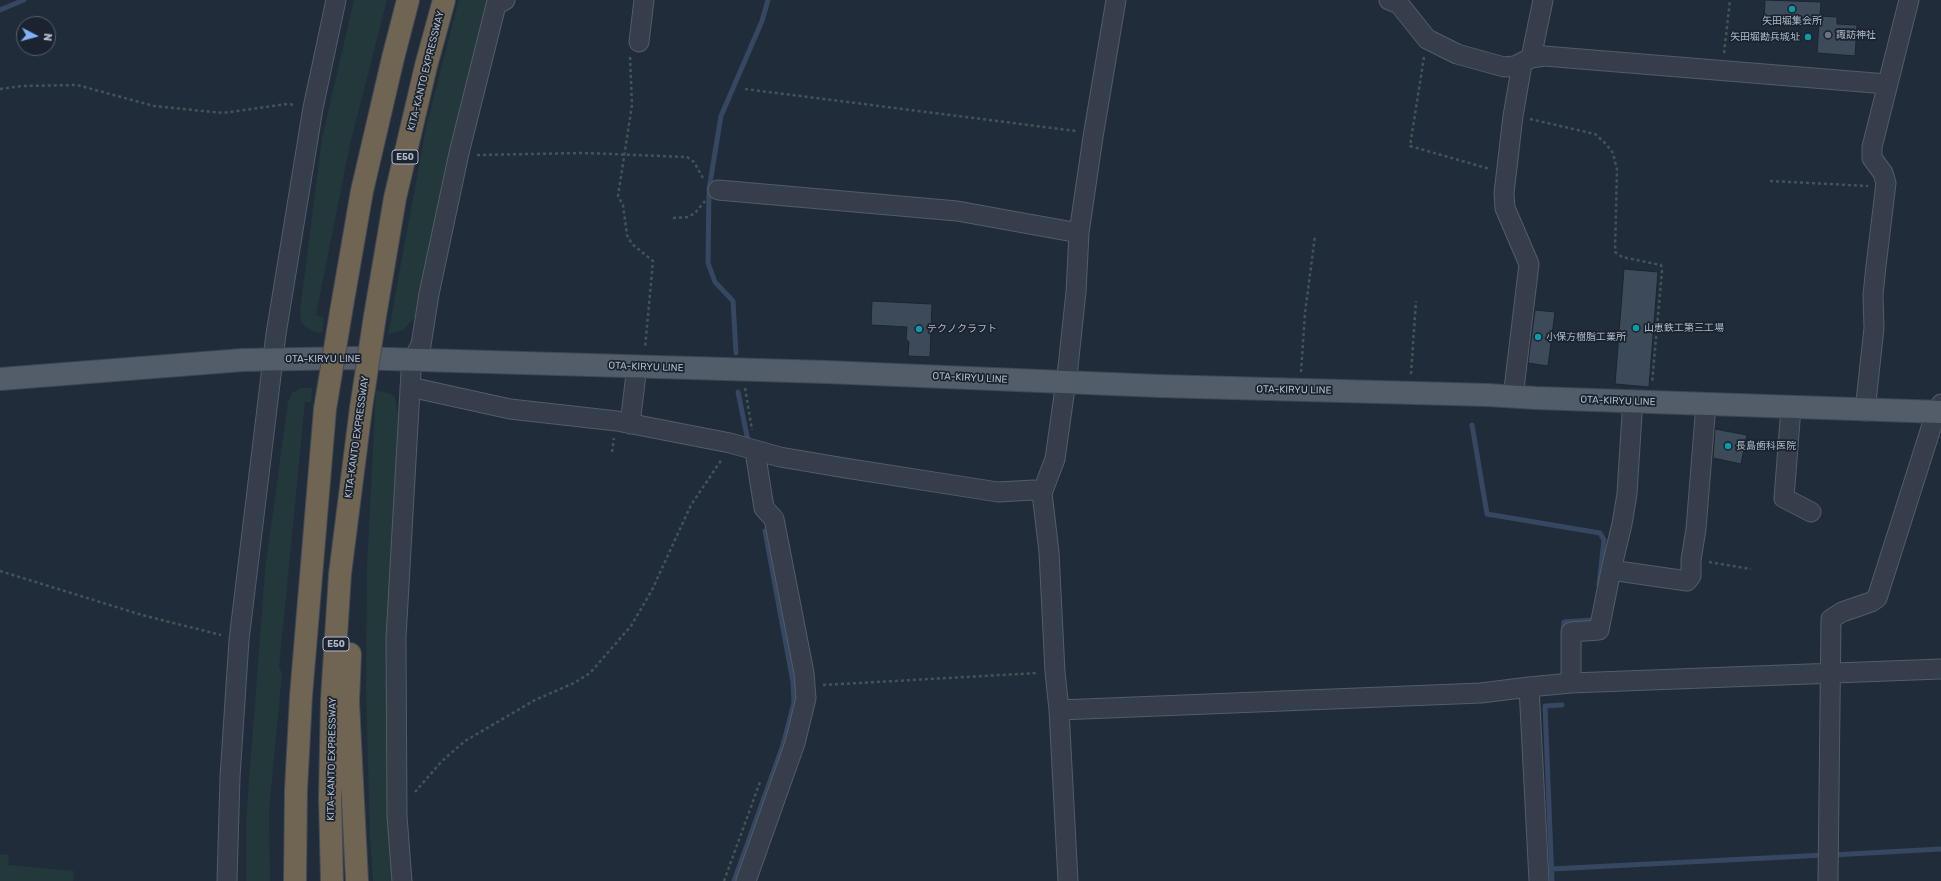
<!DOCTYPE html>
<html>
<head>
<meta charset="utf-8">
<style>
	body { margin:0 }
	#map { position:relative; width:1941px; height:881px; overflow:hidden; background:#212c3a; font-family:Rubik,sans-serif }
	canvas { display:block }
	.north { position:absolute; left:16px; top:16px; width:40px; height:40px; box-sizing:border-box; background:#1a232f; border:1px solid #565f6b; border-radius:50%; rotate:96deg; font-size:11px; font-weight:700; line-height:16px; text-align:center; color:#b0b9c6 }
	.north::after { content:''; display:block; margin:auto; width:14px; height:18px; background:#82b0f9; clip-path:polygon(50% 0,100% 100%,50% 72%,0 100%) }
</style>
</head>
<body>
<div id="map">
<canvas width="1941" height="881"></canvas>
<div class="north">N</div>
</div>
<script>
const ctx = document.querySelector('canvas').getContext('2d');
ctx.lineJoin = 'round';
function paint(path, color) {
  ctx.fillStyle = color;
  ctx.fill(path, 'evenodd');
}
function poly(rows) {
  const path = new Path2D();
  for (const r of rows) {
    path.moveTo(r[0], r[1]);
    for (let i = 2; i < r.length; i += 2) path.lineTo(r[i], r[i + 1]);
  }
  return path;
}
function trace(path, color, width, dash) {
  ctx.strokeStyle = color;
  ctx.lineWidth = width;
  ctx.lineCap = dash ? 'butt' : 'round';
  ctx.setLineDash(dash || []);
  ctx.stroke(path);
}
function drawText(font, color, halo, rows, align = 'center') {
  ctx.font = font + ' Rubik,"Noto Sans JP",sans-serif';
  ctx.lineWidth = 3.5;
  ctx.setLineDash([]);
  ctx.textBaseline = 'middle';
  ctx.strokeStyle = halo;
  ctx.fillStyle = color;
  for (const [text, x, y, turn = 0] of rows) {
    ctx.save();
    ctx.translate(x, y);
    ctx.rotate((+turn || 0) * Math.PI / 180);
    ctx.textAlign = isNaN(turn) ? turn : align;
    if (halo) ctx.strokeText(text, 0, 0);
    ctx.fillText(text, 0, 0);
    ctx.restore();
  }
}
paint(poly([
	[354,0,387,0,350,144,316,315,324,318,322,333,314,332,304,326,301,322,300,311,322,138],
	[459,0,487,0,445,167,415,317,403,330,388,334,427,123],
	[300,388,312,388,311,402,305,402,279,667,282,673,269,812,270,881,246,881,246,821,265,571,288,402,292,393],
	[376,390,391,394,395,398,398,416,393,542,394,881,373,881,370,837,366,688,367,566],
	[0,854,9,855,8,865,74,871,73,881,0,881]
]), '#23383b');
trace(poly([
	[0,10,24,0],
	[736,353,733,301,715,282,708,263,709,189,721,116,762,21,768,0],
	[738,392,748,441],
	[1472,425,1487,514,1600,533,1604,540,1599,585],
	[1563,633,1564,622,1594,620,1594,617],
	[1832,855,1941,849],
	[1551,869,1825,855],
	[734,881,783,745,794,703,793,682,765,531],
	[1552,881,1545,706,1562,705]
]), '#354761', 5);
const building = poly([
	[1765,0,1821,2,1820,16,1837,17,1837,24,1857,25,1855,56,1817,53,1819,23,1764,19,1765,0],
	[1624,269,1658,272,1649,387,1615,384,1624,269],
	[872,301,932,304,930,357,908,356,909,342,906,339,907,327,871,325,872,301],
	[1535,310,1555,312,1548,366,1528,363,1535,310],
	[1715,429,1747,435,1741,464,1713,458,1715,429]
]);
paint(building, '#3d4a59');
trace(building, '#1c2531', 1);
const minor = poly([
	[1389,0,1399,4,1427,39,1457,54,1504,67,1515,66,1531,58,1544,56,1887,84],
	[639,42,644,0],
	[1531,58,1543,0],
	[718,190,957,211,1079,233],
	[410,387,510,409,617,421,730,443,780,457,845,468,998,492,1034,490,1042,493],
	[1513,397,1529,264,1505,208,1504,193,1513,116,1522,64],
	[1791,408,1784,498,1811,512],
	[1865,411,1874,328,1873,295,1876,266,1886,183,1883,173,1872,158,1872,147,1909,0],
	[630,424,637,366],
	[1611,570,1687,581,1691,576,1691,560,1696,529,1706,404],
	[1571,683,1571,632,1599,630,1611,570,1622,524,1627,494,1632,414,1630,401],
	[1529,687,1571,683,1941,669],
	[1059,710,1481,693,1529,687,1539,881],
	[227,881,230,777,239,640,276,334,313,108,336,0],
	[402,881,397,816,396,638,411,372,413,359,421,345,429,294,459,153,496,5,505,0],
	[746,881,795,743,806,698,804,673,774,519,764,508,755,451],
	[1068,881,1059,710,1055,672,1049,552,1042,493,1055,459,1068,367,1076,292,1079,233,1093,137,1116,0],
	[1828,881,1831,619,1842,612,1871,602,1877,598,1932,425,1941,404]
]);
const major = poly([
	[0,379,243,360,355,358,826,372,1159,386,1488,395,1536,398,1941,412]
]);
const highway = poly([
	[341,312,362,191,393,58,408,0],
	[375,316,395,198,426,66,444,0],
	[350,654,348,702,357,881],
	[295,881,296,790,301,696,325,409],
	[332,881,330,798,332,699,340,574,361,408]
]);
trace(minor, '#535c68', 21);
trace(major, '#3e4753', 24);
trace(highway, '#404955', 24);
trace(poly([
	[1724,53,1730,0],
	[630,57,632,105,618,196,623,205,627,235,632,244,653,261,645,348],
	[1424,57,1410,146,1490,169],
	[0,89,22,86,77,85,154,106,223,113,287,104,296,105],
	[745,89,1076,131],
	[1530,119,1595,134,1605,143,1613,153,1617,170,1615,252,1622,257,1661,265,1662,271,1652,383],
	[477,155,584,153,687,157,694,162,704,180],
	[1770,181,1868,186],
	[673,218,688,217,695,213,705,201],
	[1301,372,1305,313,1315,236],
	[1411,374,1416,301],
	[745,388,752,430],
	[612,452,614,438],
	[1709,562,1751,569],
	[0,571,142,615,221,635],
	[823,685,1037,673],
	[415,792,442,761,465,741,535,700,574,683,590,673,631,626,652,590,691,505,722,459],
	[724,881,760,782]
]), '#415558', 2.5, [3, 3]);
trace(minor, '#353e4a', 19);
trace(major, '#535d6a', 22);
trace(highway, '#706452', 22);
const highwayBridge = poly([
	[361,408,375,316],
	[325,409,341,312]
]);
trace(highwayBridge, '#404955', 24, []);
trace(highwayBridge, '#706452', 22);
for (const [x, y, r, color] of [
	[1792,9,4,"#0f9aa8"],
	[1828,35,4,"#6b7280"],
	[1808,37,4,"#0f9aa8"],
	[1636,328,4,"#0f9aa8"],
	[919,329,4,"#0f9aa8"],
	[1538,337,4,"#0f9aa8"],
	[1728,446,4,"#0f9aa8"]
]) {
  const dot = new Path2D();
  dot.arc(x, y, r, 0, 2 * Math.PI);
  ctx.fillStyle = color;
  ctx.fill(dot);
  trace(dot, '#1a232f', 1.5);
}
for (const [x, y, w] of [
	[405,157,26],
	[336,644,26]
]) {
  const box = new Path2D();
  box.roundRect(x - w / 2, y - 7, w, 14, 3);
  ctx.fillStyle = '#1a232f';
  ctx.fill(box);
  trace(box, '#b0b9c6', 1);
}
drawText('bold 9px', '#b0b9c6', null, [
	["E50",405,157],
	["E50",336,644]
]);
drawText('10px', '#b0b9c6', '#1a232f', [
	["矢田堀集会所",1792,21,"center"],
	["諏訪神社",1836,35],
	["矢田堀勘兵城址",1800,37,"right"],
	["山恵鉄工第三工場",1644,328],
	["テクノクラフト",927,329],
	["小保方樹脂工業所",1546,337],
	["長島歯科医院",1736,446]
], 'left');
drawText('10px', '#b0b9c6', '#1a232f', [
	["KITA-KANTO EXPRESSWAY",426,71,-76],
	["OTA-KIRYU LINE",323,359],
	["OTA-KIRYU LINE",646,367,2],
	["OTA-KIRYU LINE",970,378,3],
	["OTA-KIRYU LINE",1294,390,1],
	["OTA-KIRYU LINE",1618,401,2],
	["KITA-KANTO EXPRESSWAY",357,437,-82],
	["KITA-KANTO EXPRESSWAY",332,759,-89]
]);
</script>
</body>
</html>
